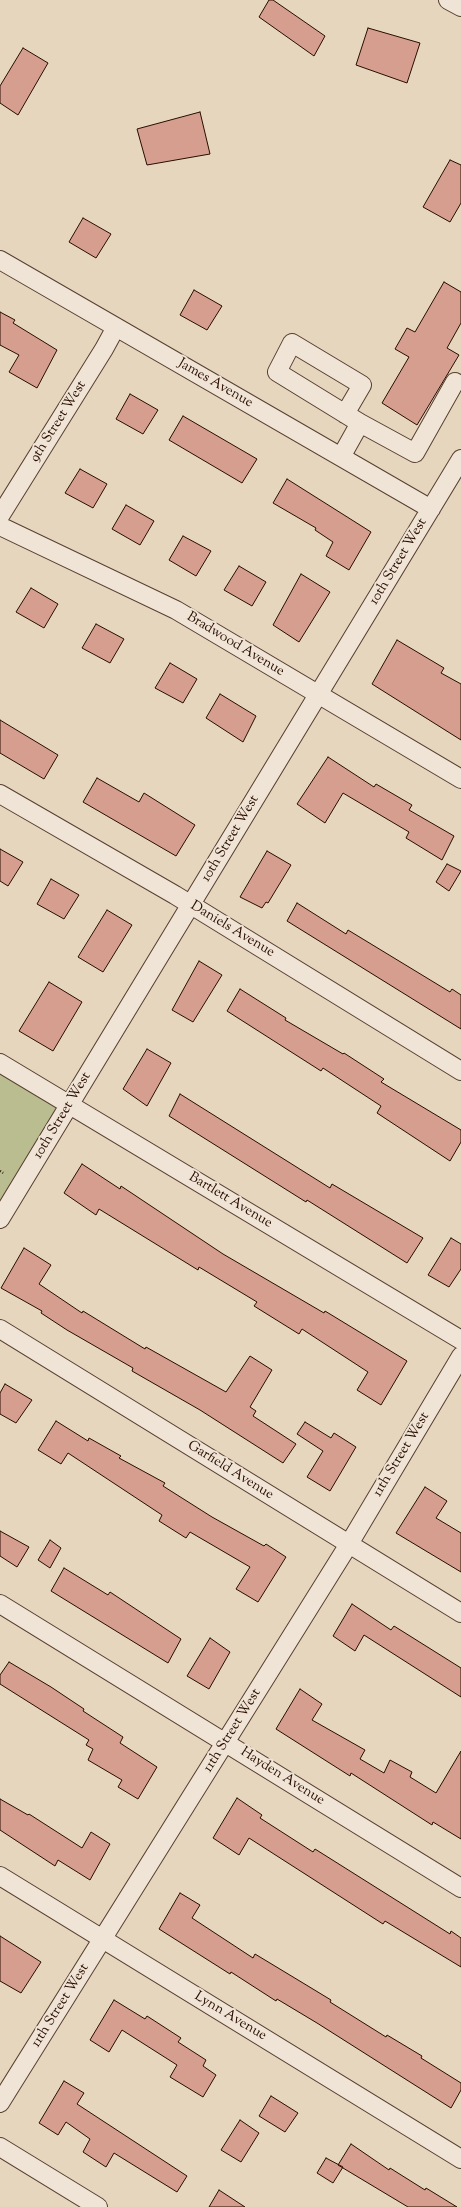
<!DOCTYPE html>
<html>
<head>
<meta charset="utf-8">
<style>
	body { margin:0 }
	canvas { display:block; background:#e6d6be }
</style>
</head>
<body>
<canvas width="461" height="2207"></canvas>
<script>
const ctx = document.querySelector('canvas').getContext('2d');
ctx.lineJoin = 'round';
function paint(path, color) {
  ctx.fillStyle = color;
  ctx.fill(path, 'evenodd');
}
function poly(rows) {
  const path = new Path2D();
  for (const r of rows) {
    path.moveTo(r[0], r[1]);
    for (let i = 2; i < r.length; i += 2) path.lineTo(r[i], r[i + 1]);
  }
  return path;
}
function trace(path, color, width, dash) {
  ctx.strokeStyle = color;
  ctx.lineWidth = width;
  ctx.lineCap = dash ? 'butt' : 'round';
  ctx.setLineDash(dash || []);
  ctx.stroke(path);
}
function drawText(font, color, halo, rows, align = 'center') {
  ctx.font = font + ' "Sorts Mill Goudy",serif';
  ctx.lineWidth = 4;
  ctx.setLineDash([]);
  ctx.textBaseline = 'middle';
  ctx.strokeStyle = halo;
  ctx.fillStyle = color;
  for (const [text, x, y, turn = 0] of rows) {
    ctx.save();
    ctx.translate(x, y);
    ctx.rotate((+turn || 0) * Math.PI / 180);
    ctx.textAlign = isNaN(turn) ? turn : align;
    if (halo) ctx.strokeText(text, 0, 0);
    ctx.fillText(text, 0, 0);
    ctx.restore();
  }
}
paint(poly([
	[0,1063,70,1105,0,1219]
]), '#b9bd8f');
const building = poly([
	[269,0,273,0,325,36,314,56,259,17,269,0],
	[368,28,420,43,407,83,356,65,368,28],
	[23,48,48,63,18,115,0,103,0,86,23,48],
	[200,112,210,154,147,165,137,129,200,112],
	[450,160,461,165,461,203,450,222,423,207,450,160],
	[83,218,111,234,96,258,69,242,83,218],
	[444,282,461,292,461,323,447,348,459,355,417,425,382,403,409,357,395,349,407,328,415,332,444,282],
	[194,290,222,306,207,330,180,315,194,290],
	[0,312,15,320,13,323,57,350,37,388,9,372,19,355,0,345,0,312],
	[130,394,158,410,143,434,116,419,130,394],
	[183,416,257,459,242,483,169,440,183,416],
	[80,469,107,484,93,508,65,493,80,469],
	[287,479,371,532,349,570,326,556,333,542,315,530,316,528,273,503,287,479],
	[126,505,154,521,140,545,112,529,126,505],
	[183,536,211,551,196,576,169,560,183,536],
	[239,566,266,582,252,606,224,590,239,566],
	[301,574,330,592,299,642,273,625,301,574],
	[31,588,58,604,44,628,16,612,31,588],
	[96,624,124,639,110,663,82,648,96,624],
	[397,640,444,668,441,673,461,684,461,740,372,684,397,640],
	[170,663,197,679,183,703,155,688,170,663],
	[220,694,256,716,243,742,206,718,220,694],
	[0,720,58,755,44,779,0,753,0,720],
	[328,757,374,787,376,784,412,805,409,810,454,836,442,860,406,838,409,832,343,793,325,823,297,804,328,757],
	[97,778,139,802,144,793,195,825,176,856,83,802,97,778],
	[0,849,23,862,8,886,0,881,0,849],
	[267,851,291,865,268,903,266,902,262,908,240,897,267,851],
	[447,864,461,871,449,891,436,882,447,864],
	[51,879,79,895,64,919,37,904,51,879],
	[297,903,346,934,348,930,450,992,452,989,461,995,461,1029,287,921,297,903],
	[107,910,132,925,103,972,78,957,107,910],
	[199,961,222,975,193,1022,172,1010,199,961],
	[49,982,82,1002,53,1051,19,1031,49,982],
	[240,989,286,1018,285,1020,343,1054,344,1053,384,1079,381,1082,461,1130,461,1142,450,1161,377,1113,381,1106,323,1068,321,1071,227,1011,240,989],
	[147,1049,171,1063,147,1106,123,1089,147,1049],
	[180,1094,330,1188,332,1184,423,1238,407,1263,307,1200,306,1202,169,1116,180,1094],
	[82,1164,120,1189,121,1186,223,1254,324,1313,325,1311,407,1361,381,1405,357,1390,368,1372,302,1329,299,1334,254,1306,257,1302,199,1267,198,1270,99,1209,96,1215,64,1193,82,1164],
	[451,1238,461,1244,461,1269,449,1287,428,1275,451,1238],
	[24,1248,51,1265,39,1284,82,1313,83,1311,145,1349,146,1347,226,1392,250,1356,272,1370,250,1407,256,1411,253,1416,296,1444,283,1463,200,1410,132,1371,133,1368,67,1330,41,1313,42,1311,1,1288,24,1248],
	[5,1384,32,1400,16,1423,0,1414,0,1393,5,1384],
	[56,1421,88,1441,89,1438,121,1456,119,1458,165,1483,163,1486,212,1517,264,1546,266,1544,286,1557,258,1602,236,1589,250,1567,190,1532,186,1538,159,1521,162,1515,68,1453,61,1464,38,1450,56,1421],
	[305,1422,331,1438,334,1433,356,1447,330,1491,307,1477,323,1451,297,1434,305,1422],
	[425,1487,447,1501,436,1518,461,1533,461,1572,396,1533,425,1487],
	[0,1531,29,1547,17,1567,0,1556,0,1531],
	[50,1540,61,1548,50,1568,38,1560,50,1540],
	[64,1568,108,1595,110,1592,181,1639,168,1663,51,1591,64,1568],
	[352,1604,391,1630,394,1626,461,1668,461,1697,364,1635,355,1651,333,1636,352,1604],
	[210,1638,230,1652,209,1689,187,1676,210,1638],
	[9,1662,51,1687,84,1709,83,1711,123,1737,120,1743,157,1767,138,1799,118,1787,122,1780,88,1760,93,1749,86,1745,89,1740,0,1684,0,1675,9,1662],
	[300,1689,322,1704,312,1720,365,1750,360,1759,384,1773,390,1760,412,1772,410,1777,436,1793,461,1751,461,1839,433,1822,432,1825,351,1773,350,1776,276,1729,300,1689],
	[237,1798,262,1815,260,1818,313,1852,315,1849,450,1934,451,1931,461,1938,461,1967,385,1921,383,1924,249,1838,239,1855,213,1838,237,1798],
	[0,1799,28,1815,29,1814,82,1848,91,1832,110,1844,90,1880,58,1860,55,1866,0,1830,0,1799],
	[180,1893,200,1905,192,1918,253,1958,255,1954,303,1983,331,2000,330,2002,386,2037,387,2035,422,2056,421,2058,461,2083,461,2090,451,2108,317,2023,277,1999,276,2001,231,1972,230,1974,159,1929,180,1893],
	[0,1936,41,1962,21,1993,0,1981,0,1936],
	[114,2000,145,2019,147,2016,181,2038,178,2042,206,2060,203,2066,216,2075,203,2097,170,2077,177,2065,122,2030,109,2052,90,2040,114,2000],
	[64,2081,84,2093,77,2104,187,2176,177,2192,114,2153,106,2167,83,2152,90,2139,66,2122,58,2135,39,2123,64,2081],
	[271,2096,298,2113,285,2132,259,2116,271,2096],
	[240,2120,259,2133,241,2162,221,2150,240,2120],
	[351,2144,389,2170,390,2168,425,2190,426,2188,457,2207,408,2207,338,2165,351,2144],
	[326,2158,343,2167,333,2183,317,2173,326,2158],
	[219,2190,245,2207,209,2207,219,2190]
]);
paint(building, '#d59e8f');
trace(building, '#290d00', 1);
const minor = poly([
	[448,0,461,7],
	[0,260,431,509],
	[345,414,362,385,292,343,277,372,360,423],
	[341,457,360,423,415,453,455,382],
	[0,516,104,349,116,327],
	[0,526,176,610,461,779],
	[0,794,175,895,461,1071],
	[0,1063,461,1340],
	[0,1219,461,459],
	[0,1329,461,1613],
	[0,1604,461,1888],
	[0,1876,461,2159],
	[0,2103,349,1544,461,1356],
	[0,2147,98,2207]
]);
trace(minor, '#583f30', 20);
trace(poly([
	[0,1171,3,1173]
]), '#290d00', 2.5, [1, 2]);
trace(minor, '#efe4d5', 18);
drawText('14px', '#290d00', '#efe4d5', [
	["James Avenue",215,384,30],
	["9th Street West",59,422,-58],
	["10th Street West",399,562,-59],
	["Bradwood Avenue",235,645,31],
	["10th Street West",231,839,-59],
	["Daniels Avenue",232,930,31],
	["10th Street West",63,1116,-59],
	["Bartlett Avenue",230,1201,31],
	["11th Street West",402,1455,-59],
	["Garfield Avenue",230,1471,32],
	["11th Street West",233,1731,-58],
	["Hayden Avenue",282,1777,32],
	["11th Street West",61,2006,-58],
	["Lynn Avenue",230,2017,31]
]);
</script>
</body>
</html>
